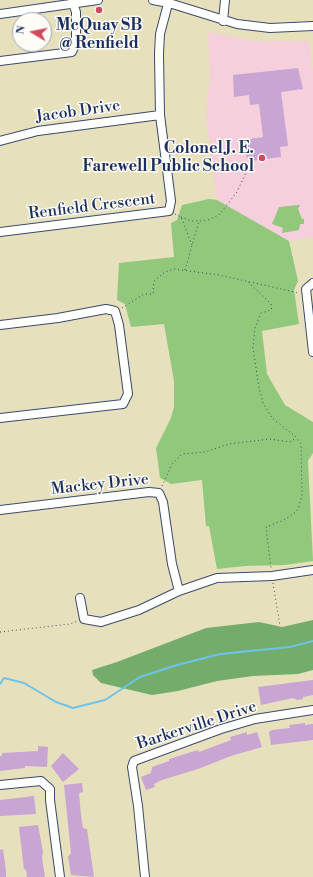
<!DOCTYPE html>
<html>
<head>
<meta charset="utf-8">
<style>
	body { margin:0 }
	#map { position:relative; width:313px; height:877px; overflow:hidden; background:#e7e0bc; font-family:"Libre Bodoni",serif }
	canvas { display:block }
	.north { position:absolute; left:12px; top:12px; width:40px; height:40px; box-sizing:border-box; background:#fdfcf7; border:1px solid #a3aaba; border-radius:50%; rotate:280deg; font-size:11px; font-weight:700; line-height:16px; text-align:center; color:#1b2f5e }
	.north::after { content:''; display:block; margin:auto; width:14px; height:18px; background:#d1495b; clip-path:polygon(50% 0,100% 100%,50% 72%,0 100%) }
</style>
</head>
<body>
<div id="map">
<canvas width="313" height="877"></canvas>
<div class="north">N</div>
</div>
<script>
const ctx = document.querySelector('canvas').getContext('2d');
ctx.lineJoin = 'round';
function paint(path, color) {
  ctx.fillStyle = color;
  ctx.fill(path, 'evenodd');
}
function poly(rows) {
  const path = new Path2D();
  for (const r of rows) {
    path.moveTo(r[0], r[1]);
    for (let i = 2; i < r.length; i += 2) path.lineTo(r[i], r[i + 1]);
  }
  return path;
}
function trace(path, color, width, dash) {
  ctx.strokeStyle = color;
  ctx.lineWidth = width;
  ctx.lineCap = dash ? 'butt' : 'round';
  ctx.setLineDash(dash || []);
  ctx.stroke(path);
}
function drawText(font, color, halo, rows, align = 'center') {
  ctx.font = font + ' "Libre Bodoni",serif';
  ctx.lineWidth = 3;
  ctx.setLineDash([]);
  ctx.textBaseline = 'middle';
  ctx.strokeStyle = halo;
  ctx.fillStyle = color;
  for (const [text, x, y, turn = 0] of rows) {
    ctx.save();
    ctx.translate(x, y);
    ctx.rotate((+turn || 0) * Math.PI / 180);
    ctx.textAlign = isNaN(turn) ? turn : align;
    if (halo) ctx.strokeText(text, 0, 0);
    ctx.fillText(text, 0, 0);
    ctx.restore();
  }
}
paint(poly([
	[208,32,255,41,309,41,313,74,313,237,289,241,217,200,206,116,210,75]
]), '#f5cfdb');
paint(poly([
	[209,199,217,200,289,241,298,281,294,290,299,324,262,331,267,374,285,405,313,422,313,453,308,461,313,561,285,565,245,566,217,569,209,526,206,526,202,480,171,484,160,478,156,448,171,418,174,407,174,381,164,324,131,327,125,304,117,300,119,263,174,257,171,223,177,220,182,205],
	[298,205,300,205,298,209,302,219,304,219,304,224,300,224,299,230,282,233,283,228,272,224,279,207]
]), '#91c87b');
paint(poly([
	[313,620,313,670,298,674,253,676,217,681,178,691,152,695,101,683,93,675,92,670,117,662,206,628,259,622,282,627]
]), '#74ac6b');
trace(poly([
	[0,684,4,678,24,683,56,702,73,708,105,700,140,677,177,665,220,654,290,647,313,641]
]), '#6ec3eb', 2);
paint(poly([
	[298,68,303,89,281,92,288,146,280,147,281,157,251,161,251,158,247,159,243,140,263,137,259,104,250,105,249,95,234,97,233,75],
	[313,680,313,695,303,697,303,699,297,700,293,698,261,705,258,687],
	[305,723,305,725,313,724,313,740,271,745,269,732,272,730,290,728,289,725],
	[247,732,247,735,257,732,262,747,231,756,198,769,162,780,154,784,155,787,146,790,141,777,151,773,152,767,169,761,169,759,198,750,199,752,231,740,230,737],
	[38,746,48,747,47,767,25,766,25,768,0,771,0,756,2,756,2,753,38,751],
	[63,753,79,769,63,782,51,766],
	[82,783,83,792,79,793,81,815,83,828,87,829,94,877,71,875,68,857,71,853,64,785],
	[34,796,36,814,0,816,0,800],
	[38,825,43,852,42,858,45,877,27,877,26,869,24,870,19,827],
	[3,849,6,871,6,877,0,877,0,850]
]), '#c8a5d3');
const minor = poly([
	[153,0,169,3,237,24,270,28,313,26],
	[0,14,98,0],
	[223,21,225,0],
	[0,61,72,52,76,43,76,12,72,0],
	[0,141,38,131,160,115],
	[0,232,169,211,171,201,160,115,159,54,160,34,169,0],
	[313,283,306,289,313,352],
	[0,325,58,318,106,309,115,311,119,325,128,394,123,404,0,418],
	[0,510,149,492,159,493,163,502,172,564,179,591],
	[80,598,84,619,101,622,139,610,179,591,217,578,272,576,313,570],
	[0,785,41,781,50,789,50,800,60,877],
	[145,877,138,806,132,767,134,761,221,729,255,719,313,710]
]);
trace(minor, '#3a4a6c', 10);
trace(poly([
	[175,214,181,217,192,245],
	[181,217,192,221,200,221,208,220,219,215,237,192,251,162],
	[185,270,199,221],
	[248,282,271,304,272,307,271,310,261,313,255,328,253,348,259,388,263,403,272,418,296,437,301,444,302,496,299,506,296,512,284,520,266,527,271,568],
	[122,308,144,294,153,294,154,281,165,272,174,269,219,275,299,293],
	[162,486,172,464,182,454,205,452,229,444,270,439,290,442,296,438],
	[273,583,280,626],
	[0,632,70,624,78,621]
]), '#3a4a6c', 1, [1, 3]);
trace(minor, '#fff', 8);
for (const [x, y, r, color] of [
	[99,10,4,"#d1495b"],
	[262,158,4,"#d1495b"]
]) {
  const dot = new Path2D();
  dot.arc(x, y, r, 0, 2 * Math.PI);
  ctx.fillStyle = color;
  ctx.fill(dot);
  trace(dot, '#fdfcf7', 1.5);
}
drawText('bold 16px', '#1b2f5e', '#fdfcf7', [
	["McQuay SB",99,26],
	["@ Renfield",99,44],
	["Colonel J. E.",254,149,"right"],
	["Farewell Public School",254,167,"right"]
]);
drawText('16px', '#1b2f5e', '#fdfcf7', [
	["Jacob Drive",78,112,-8],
	["Renfield Crescent",92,207,-7],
	["Mackey Drive",100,485,-6],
	["Barkerville Drive",197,726,-18]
]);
</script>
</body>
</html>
